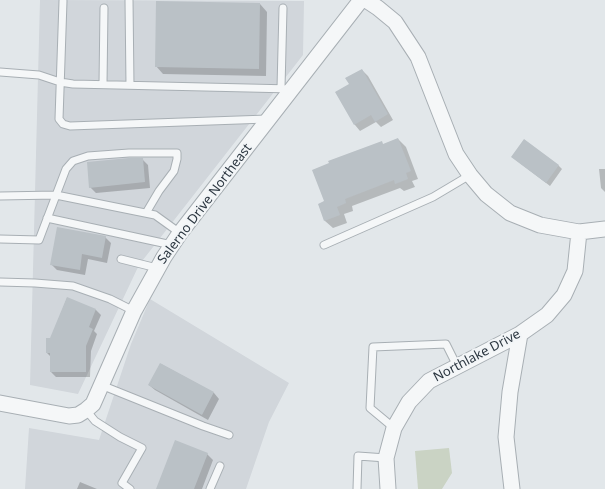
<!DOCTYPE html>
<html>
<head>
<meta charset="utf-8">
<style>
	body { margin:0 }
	canvas { display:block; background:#e2e7ea }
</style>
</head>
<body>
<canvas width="605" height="489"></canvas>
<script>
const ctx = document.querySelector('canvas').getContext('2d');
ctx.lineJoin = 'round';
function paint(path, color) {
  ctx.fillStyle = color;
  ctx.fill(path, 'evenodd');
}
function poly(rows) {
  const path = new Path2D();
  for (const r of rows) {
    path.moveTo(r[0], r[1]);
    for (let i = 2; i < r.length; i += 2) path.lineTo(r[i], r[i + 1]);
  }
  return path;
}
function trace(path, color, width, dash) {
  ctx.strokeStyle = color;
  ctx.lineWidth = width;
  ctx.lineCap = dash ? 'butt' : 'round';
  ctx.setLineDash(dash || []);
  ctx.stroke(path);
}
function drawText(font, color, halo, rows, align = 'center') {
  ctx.font = font + ' "Noto Sans",sans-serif';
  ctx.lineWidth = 4;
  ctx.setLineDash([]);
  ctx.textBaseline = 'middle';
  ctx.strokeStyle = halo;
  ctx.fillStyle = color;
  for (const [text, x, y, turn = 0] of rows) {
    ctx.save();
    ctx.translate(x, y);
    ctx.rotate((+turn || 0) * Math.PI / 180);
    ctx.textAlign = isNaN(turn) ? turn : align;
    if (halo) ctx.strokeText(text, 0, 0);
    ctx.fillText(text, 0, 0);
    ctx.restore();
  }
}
paint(poly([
	[40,0,304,1,303,55,139,265,78,394,30,385],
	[150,299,289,383,269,422,246,489,25,489,29,428,99,440,131,344]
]), '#d1d6db');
paint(poly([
	[449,448,452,473,442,489,418,489,415,451]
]), '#cad3c4');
paint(poly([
	[260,4,267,12,266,76,163,74,156,66],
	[362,70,368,76,393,120,381,127,376,122,360,131,355,125,336,92,350,85],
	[398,139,406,147,418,179,412,181,415,187,404,191,400,188,352,206,353,211,344,214,347,223,333,228,325,221,325,202,384,145],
	[142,159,148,165,150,188,96,193,90,187],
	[516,160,558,165,562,169,550,186],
	[599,169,605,169,605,192,601,188],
	[105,237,111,243,107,263,88,259,85,275,57,270,51,264],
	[67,298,96,310,101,315,94,331,97,334,91,351,90,377,56,377,51,372,51,357,47,353,51,339],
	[161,364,214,393,219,399,208,420,155,390,149,385],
	[207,454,213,460,202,489,157,489],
	[80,482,97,489,77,489]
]), '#0003');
paint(poly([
	[156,1,260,3,259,69,155,67],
	[362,69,388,114,375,122,371,115,354,125,335,92,349,84,345,78],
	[398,138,411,171,406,173,408,179,395,184,394,180,345,199,346,203,337,207,340,215,324,221,318,204,324,201,312,170,329,163,328,161,382,141,383,144],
	[524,139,559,165,546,183,511,157],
	[129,158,143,158,145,182,89,188,87,162],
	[57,227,106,236,102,258,82,254,80,270,50,265],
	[67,297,96,309,89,327,93,329,86,346,86,372,50,372,50,353,46,353,46,338,50,338],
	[160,363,214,392,202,415,148,385],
	[175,440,208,453,194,489,156,489]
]), '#bac1c6');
const service = poly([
	[129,0,130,85],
	[63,1,59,119,63,124,70,126,267,119],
	[0,72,39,75,60,82,73,84,292,89],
	[103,84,104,8],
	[281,88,283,8],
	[0,196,56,195,155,215,180,233],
	[47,218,172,245],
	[0,239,39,240,66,169,73,161,88,156,129,153,177,153,177,159,174,171,159,191,146,213],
	[324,245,433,197,470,175],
	[121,259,157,268],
	[0,282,35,283,73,286,110,299,134,311],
	[101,385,203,426,229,435],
	[86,410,95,421,120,437,142,448,122,483,130,489],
	[394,428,370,408,373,347,446,344,457,366],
	[210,489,220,466],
	[357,489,358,456,386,458]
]);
const minor = poly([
	[366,0,378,8,395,22,418,57,456,154,470,175,486,194,510,213,540,225,579,232,605,229],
	[0,403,69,416,78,415,86,410,93,404,134,311,164,257,180,233,361,0],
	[388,489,386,458,394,428,409,402,429,381,520,334,547,315,564,295,575,271,579,232],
	[512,489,506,437,510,392,520,334]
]);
trace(service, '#a8afb4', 9);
trace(minor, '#a8afb4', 17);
trace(service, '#f5f7f8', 7);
trace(minor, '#f5f7f8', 15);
drawText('13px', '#2c3741', '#f2f5f7', [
	["Salerno Drive Northeast",205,204,-53],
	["Northlake Drive",477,356,-28]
]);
</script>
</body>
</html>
